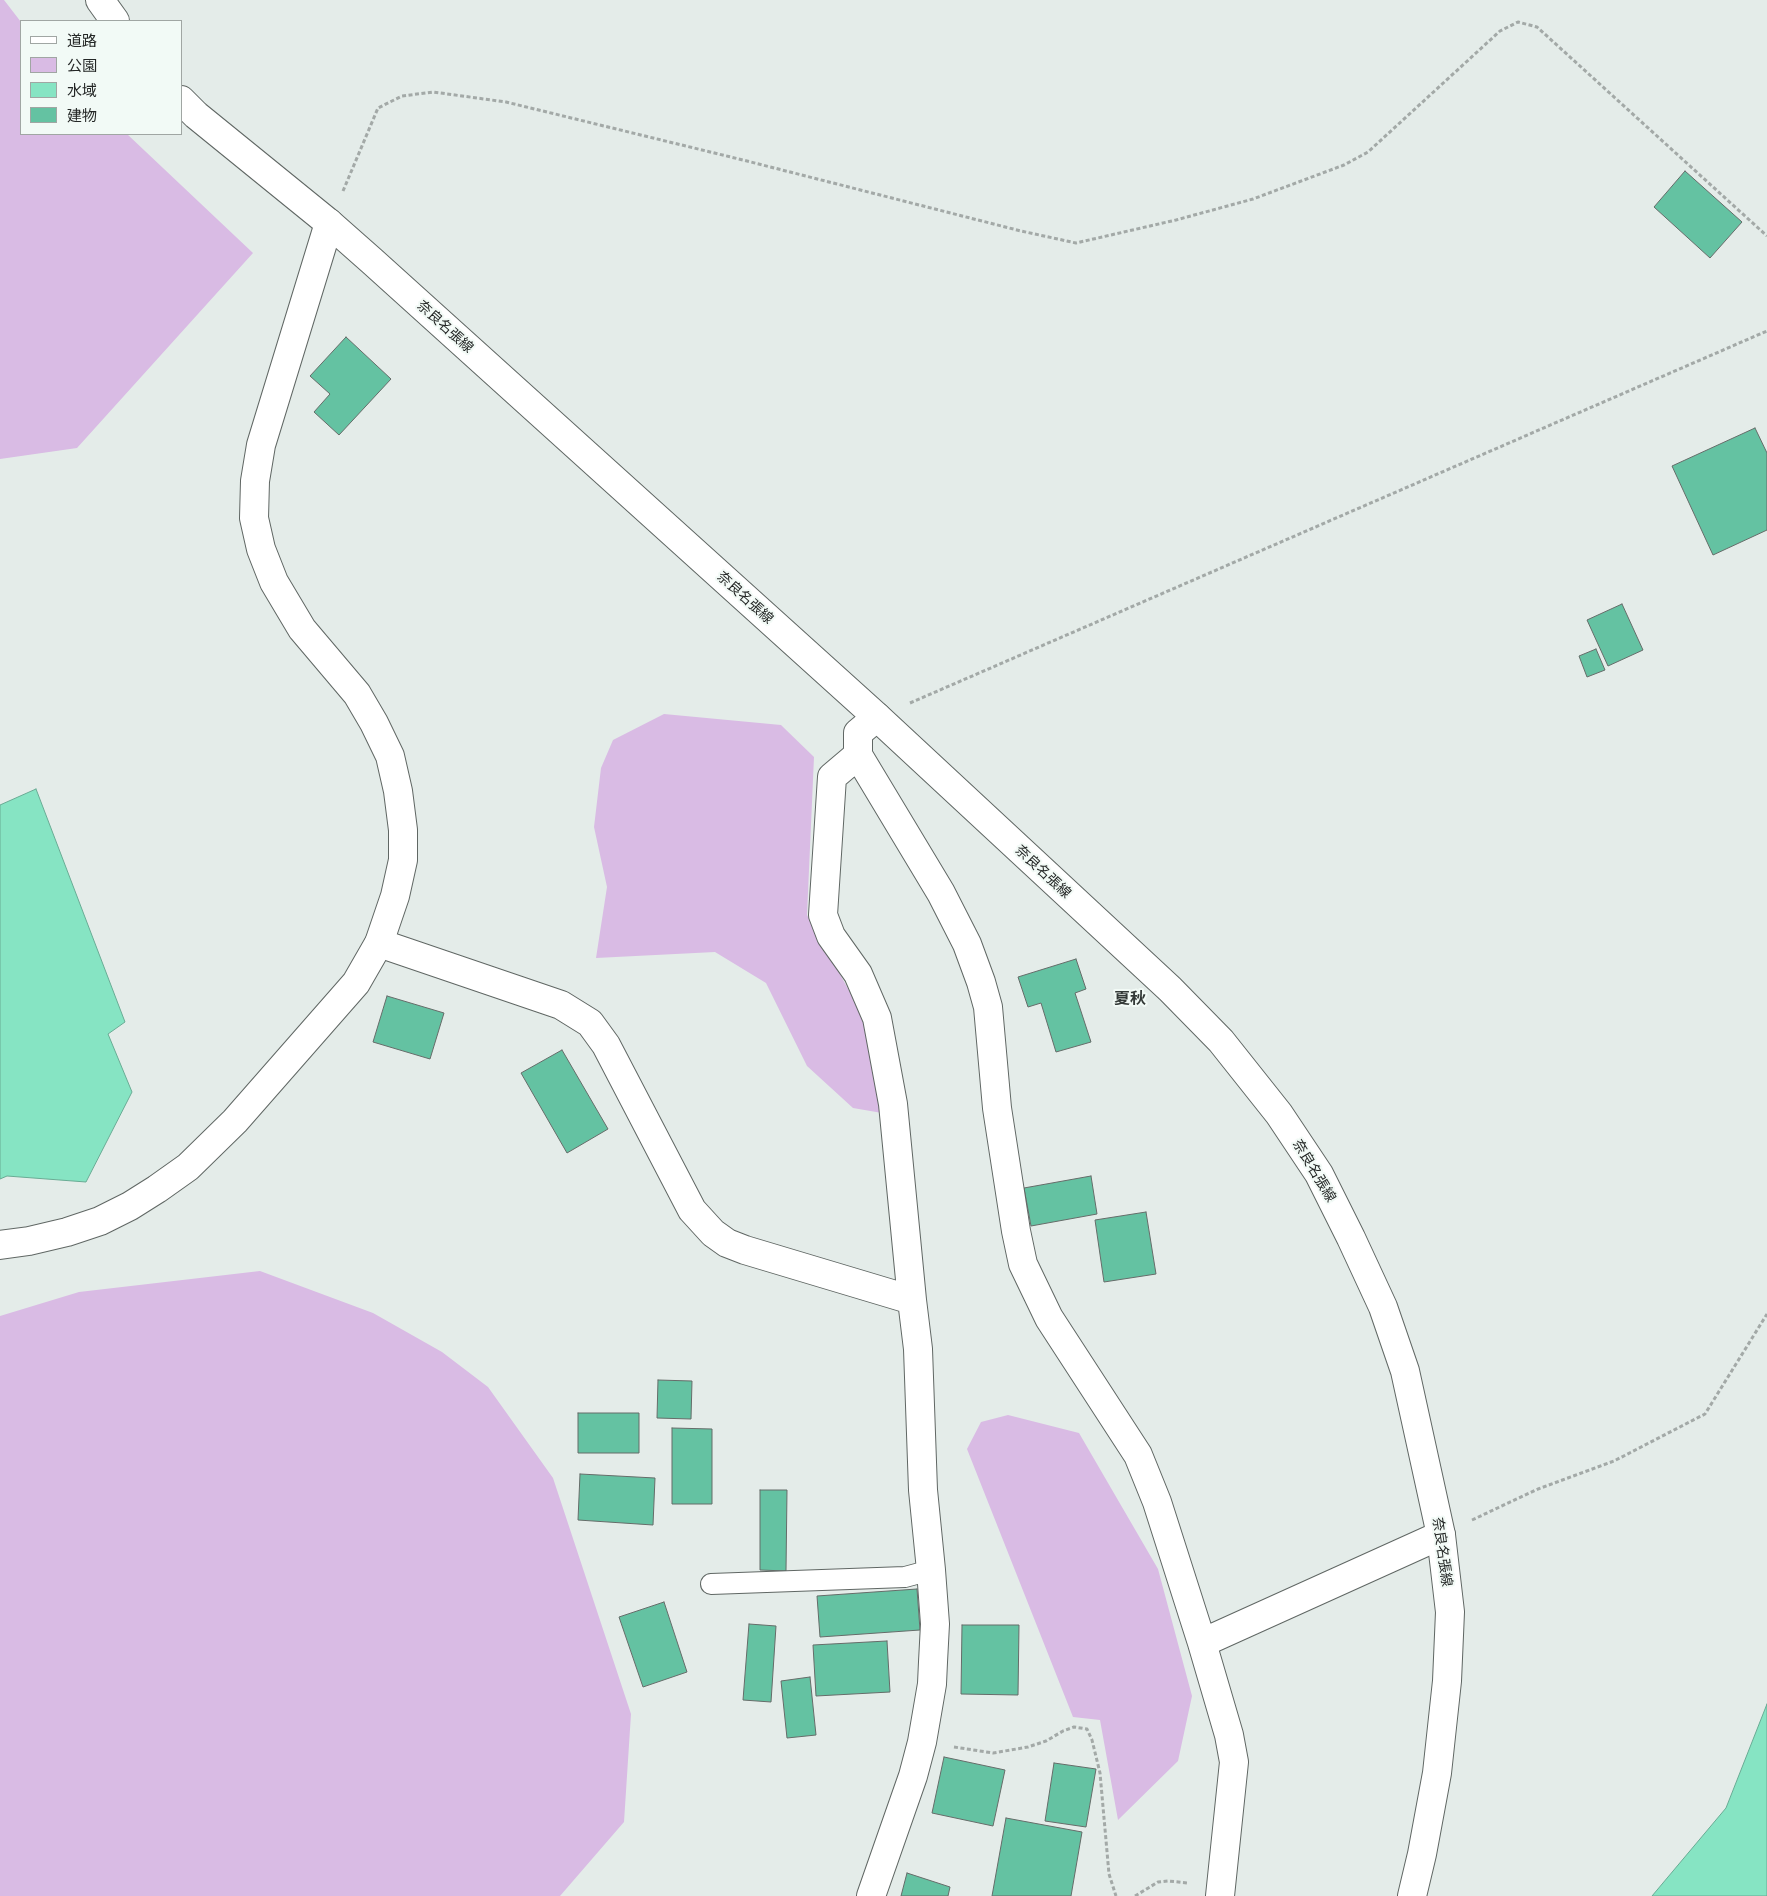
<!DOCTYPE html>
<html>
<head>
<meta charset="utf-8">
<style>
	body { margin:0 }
	#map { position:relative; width:1767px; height:1896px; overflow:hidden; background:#e4ece9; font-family:Literata,"Noto Sans JP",serif }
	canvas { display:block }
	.legend { position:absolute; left:20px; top:20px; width:162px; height:115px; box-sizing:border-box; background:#f2faf6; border:1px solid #a0a6a3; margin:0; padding:6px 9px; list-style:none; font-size:15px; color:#242726 }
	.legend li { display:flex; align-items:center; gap:10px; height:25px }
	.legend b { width:25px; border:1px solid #a0a6a3 }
</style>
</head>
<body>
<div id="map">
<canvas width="1767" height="1896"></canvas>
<ul class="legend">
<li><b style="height:6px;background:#fff"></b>道路</li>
<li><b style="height:14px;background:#d9bbe4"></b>公園</li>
<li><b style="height:14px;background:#86e4c3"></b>水域</li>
<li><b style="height:14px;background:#64c2a2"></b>建物</li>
</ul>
</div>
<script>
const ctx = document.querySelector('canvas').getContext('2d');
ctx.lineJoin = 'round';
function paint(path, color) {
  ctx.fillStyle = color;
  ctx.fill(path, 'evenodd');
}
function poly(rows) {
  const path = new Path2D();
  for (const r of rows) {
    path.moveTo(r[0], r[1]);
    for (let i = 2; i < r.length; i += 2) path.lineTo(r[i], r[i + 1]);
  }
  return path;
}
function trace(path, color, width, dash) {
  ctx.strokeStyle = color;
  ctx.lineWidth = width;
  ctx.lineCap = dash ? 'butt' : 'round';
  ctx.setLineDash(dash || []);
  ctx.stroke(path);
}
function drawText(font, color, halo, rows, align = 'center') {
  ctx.font = font + ' Literata,"Noto Sans JP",serif';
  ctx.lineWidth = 4;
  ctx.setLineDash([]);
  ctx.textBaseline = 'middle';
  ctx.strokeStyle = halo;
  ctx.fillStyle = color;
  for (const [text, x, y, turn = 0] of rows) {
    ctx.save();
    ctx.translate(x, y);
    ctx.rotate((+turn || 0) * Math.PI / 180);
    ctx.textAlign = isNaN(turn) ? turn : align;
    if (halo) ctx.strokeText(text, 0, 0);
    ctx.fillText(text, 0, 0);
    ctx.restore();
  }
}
paint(poly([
	[0,0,4,0,21,22,21,134,127,134,253,253,77,448,0,459],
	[664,714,781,725,814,757,807,915,867,1023,882,1113,853,1108,807,1066,766,983,715,952,596,958,607,887,594,827,601,768,613,740],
	[260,1271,373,1313,442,1352,488,1387,553,1478,631,1714,624,1822,560,1896,0,1896,0,1316,79,1292],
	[1008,1415,1079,1433,1158,1569,1192,1696,1178,1761,1118,1820,1100,1720,1073,1717,967,1449,981,1422]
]), '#d9bbe4');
const water = poly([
	[36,789,125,1022,108,1034,132,1092,86,1182,7,1176,0,1179,0,805,36,789],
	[1767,1704,1767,1896,1652,1896,1726,1808,1767,1704]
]);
paint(water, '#86e4c3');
trace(water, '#69ab94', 1);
const building = poly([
	[1685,171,1742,222,1710,258,1654,207,1685,171],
	[346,337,391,379,339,435,314,412,330,394,310,376,346,337],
	[1755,428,1767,453,1767,530,1713,555,1672,466,1755,428],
	[1622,604,1643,650,1608,666,1587,620,1622,604],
	[1596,649,1605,670,1587,677,1579,656,1596,649],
	[1076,959,1086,989,1075,993,1091,1042,1056,1052,1041,1003,1028,1007,1018,977,1076,959],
	[387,996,444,1013,430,1059,373,1042,387,996],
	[562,1050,608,1129,567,1153,521,1073,562,1050],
	[1091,1176,1097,1214,1031,1226,1024,1188,1091,1176],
	[1146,1212,1156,1274,1104,1282,1095,1220,1146,1212],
	[658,1380,692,1381,691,1419,657,1418,658,1380],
	[578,1413,639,1413,639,1453,578,1453,578,1413],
	[672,1428,712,1429,712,1504,672,1504,672,1428],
	[580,1474,655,1478,653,1525,578,1520,580,1474],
	[760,1490,787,1490,786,1571,760,1570,760,1490],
	[917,1589,920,1630,820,1637,817,1596,917,1589],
	[664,1602,687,1672,643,1687,619,1617,664,1602],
	[749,1624,776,1626,771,1702,743,1700,749,1624],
	[962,1625,1019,1625,1018,1695,961,1694,962,1625],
	[887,1641,890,1692,816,1696,813,1645,887,1641],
	[810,1677,816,1735,787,1738,781,1681,810,1677],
	[944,1757,1005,1770,993,1826,932,1813,944,1757],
	[1054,1763,1096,1769,1086,1827,1045,1821,1054,1763],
	[1006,1818,1082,1832,1071,1896,992,1896,1006,1818],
	[907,1873,950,1887,948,1896,901,1896,907,1873]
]);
paint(building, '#64c2a2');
trace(building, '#656c69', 1);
const service = poly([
	[711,1584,905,1577,931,1570]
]);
const minor = poly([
	[877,717,858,733,858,755,941,893,967,944,981,982,988,1007,997,1108,1016,1231,1023,1264,1049,1318,1138,1455,1157,1502,1202,1643,1229,1735,1234,1762,1220,1896],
	[858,755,832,777,823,915,831,936,858,974,877,1018,893,1104,912,1300],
	[379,943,561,1005,590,1023,606,1045,692,1210,713,1233,727,1243,745,1250,912,1300,918,1349,923,1490,931,1570,935,1624,933,1662,932,1684,922,1742,913,1776,871,1896],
	[1202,1643,1441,1535]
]);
const tertiary = poly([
	[0,1245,29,1241,67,1232,100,1221,130,1206,157,1189,188,1167,235,1121,356,983,379,943,395,896,403,860,403,830,398,791,390,756,374,723,357,694,302,629,274,582,261,549,254,518,255,481,261,445,329,223]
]);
const primary = poly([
	[100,0,115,21],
	[181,100,196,115,329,223,372,261,877,717,1170,989,1221,1041,1279,1114,1319,1174,1351,1238,1383,1307,1405,1371,1441,1535,1450,1612,1447,1681,1437,1773,1422,1854,1412,1896]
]);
trace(service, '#606764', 22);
trace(minor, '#606764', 30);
trace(tertiary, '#606764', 30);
trace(primary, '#606764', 30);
trace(poly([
	[343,191,378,108,402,96,433,92,506,102,743,160,1021,231,1076,243,1176,220,1253,199,1344,165,1368,152,1500,31,1518,22,1537,27,1767,236],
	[910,703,1767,331],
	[1472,1520,1538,1489,1614,1461,1705,1414,1767,1314],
	[954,1747,993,1753,1028,1747,1046,1741,1063,1731,1074,1727,1087,1729,1092,1740,1100,1773,1109,1874,1116,1896],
	[1135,1896,1158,1882,1168,1881,1188,1883]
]), '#a3a9a7', 3, [4, 2.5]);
trace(service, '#fff', 20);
trace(minor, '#fff', 28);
trace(tertiary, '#fff', 28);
trace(primary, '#fff', 28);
drawText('14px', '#242726', '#f2faf6', [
	["奈良名張線",445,327,42],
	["奈良名張線",745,598,42],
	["奈良名張線",1043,872,43],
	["奈良名張線",1314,1171,59],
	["奈良名張線",1442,1552,82]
]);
drawText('bold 16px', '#333937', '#f2faf6', [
	["夏秋",1130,999]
]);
</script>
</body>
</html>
